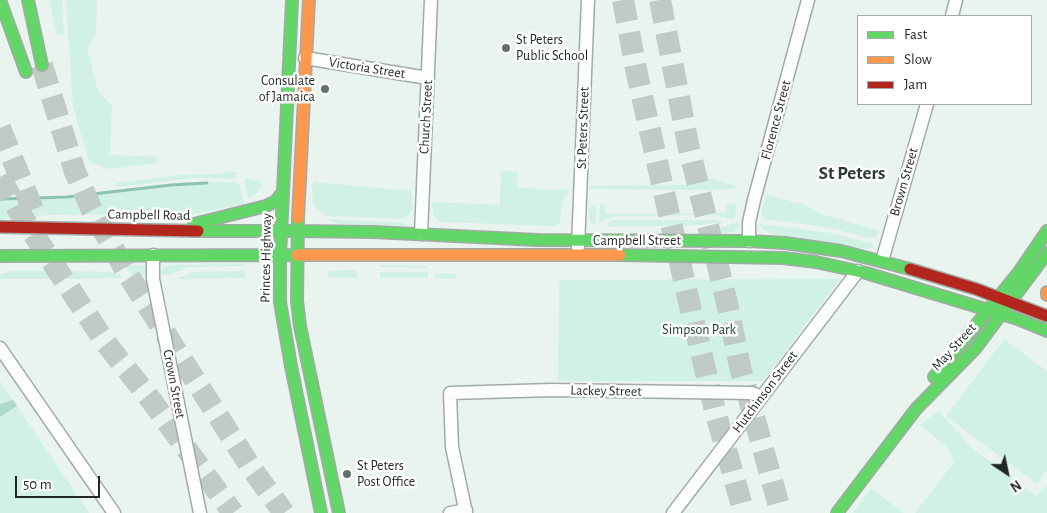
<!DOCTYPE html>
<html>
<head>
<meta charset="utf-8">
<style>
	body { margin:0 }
	#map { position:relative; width:1047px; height:513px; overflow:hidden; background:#e9f4ef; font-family:"Alegreya Sans",sans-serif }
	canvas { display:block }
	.legend { position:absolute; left:857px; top:15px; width:175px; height:90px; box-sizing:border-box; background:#fff; border:1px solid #a5a8a7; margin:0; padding:6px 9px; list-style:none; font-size:15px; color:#1f2623 }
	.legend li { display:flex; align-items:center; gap:10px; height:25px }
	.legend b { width:25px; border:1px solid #a5a8a7 }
	.north { position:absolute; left:982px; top:448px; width:50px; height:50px; -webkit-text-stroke:4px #fff; paint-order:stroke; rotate:146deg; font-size:14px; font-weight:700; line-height:20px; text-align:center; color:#1f2623 }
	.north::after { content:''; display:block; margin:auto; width:18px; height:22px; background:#1f2623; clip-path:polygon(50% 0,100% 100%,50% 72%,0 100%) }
	.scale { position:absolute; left:15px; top:476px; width:85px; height:22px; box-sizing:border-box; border:2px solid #1f2623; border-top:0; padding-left:6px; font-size:15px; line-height:18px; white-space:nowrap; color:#1f2623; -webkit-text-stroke:4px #fff; paint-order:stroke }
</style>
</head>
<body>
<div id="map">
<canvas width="1047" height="513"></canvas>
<ul class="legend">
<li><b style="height:6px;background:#63d668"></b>Fast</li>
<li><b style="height:6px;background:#ff974d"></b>Slow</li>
<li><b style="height:6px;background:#b3261e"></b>Jam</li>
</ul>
<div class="north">N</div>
<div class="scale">50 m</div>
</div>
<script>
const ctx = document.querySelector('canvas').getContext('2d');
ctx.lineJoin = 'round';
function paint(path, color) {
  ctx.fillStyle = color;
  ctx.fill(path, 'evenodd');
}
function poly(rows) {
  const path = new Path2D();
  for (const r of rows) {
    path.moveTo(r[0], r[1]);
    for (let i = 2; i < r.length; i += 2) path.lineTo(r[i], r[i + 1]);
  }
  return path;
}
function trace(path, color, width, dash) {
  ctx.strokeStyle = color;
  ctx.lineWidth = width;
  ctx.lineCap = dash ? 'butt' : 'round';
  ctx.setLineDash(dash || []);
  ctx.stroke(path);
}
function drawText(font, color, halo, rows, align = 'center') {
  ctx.font = font + ' "Alegreya Sans",sans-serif';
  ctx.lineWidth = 5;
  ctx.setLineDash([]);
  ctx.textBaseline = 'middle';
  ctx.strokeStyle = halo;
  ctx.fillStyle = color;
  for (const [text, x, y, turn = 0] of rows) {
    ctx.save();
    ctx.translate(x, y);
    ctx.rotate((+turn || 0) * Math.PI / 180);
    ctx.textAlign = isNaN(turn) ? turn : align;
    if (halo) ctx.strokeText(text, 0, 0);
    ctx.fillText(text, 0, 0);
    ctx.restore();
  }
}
paint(poly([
	[49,0,62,0,64,34,57,35],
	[66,0,97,0,96,34,87,48,98,91,112,105,110,155,159,157,157,163,108,169,89,162,73,106],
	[225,171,236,172,235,179,194,178,117,187,116,183,180,175,224,174],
	[501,171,517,172,517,188,569,190,568,193,564,197,559,224,555,226,440,222,433,215,432,202,500,205],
	[690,173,740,187,724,190,689,190,589,189,590,186,687,185],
	[246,178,259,181,262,184,260,190,251,197,248,198,244,180],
	[186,182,236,182,240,186,244,204,194,214,46,215,0,220,0,198,34,198,77,195],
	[314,182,412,191,412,210,406,218,402,219,327,216,316,209,313,202,312,188],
	[766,195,805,205,821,214,880,231,876,237,870,238,831,228,765,219,762,216,762,210],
	[726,203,736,204,737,206,734,220,716,215,616,216,607,219,599,223,600,204,606,205,606,214,722,213,726,212],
	[594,205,596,208,596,223,592,224,589,220,589,208],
	[329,219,405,223,406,225,402,226,340,224,330,221],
	[613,220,715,220,722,221,722,223,712,223,703,225,607,227,607,224],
	[738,222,740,225,734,232,715,234,715,229],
	[760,224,830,233,874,244,873,248,867,249,772,235,762,228,759,225],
	[243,264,244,266,188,267,171,274,159,275,163,268,170,265],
	[127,265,144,265,147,275,135,276,131,274,126,267],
	[380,265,427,266,427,268,380,267],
	[357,270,357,278,328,278,327,271],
	[11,271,63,271,62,279,0,279,0,275],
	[67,271,114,272,120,274,121,278,67,279],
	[245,271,245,278,177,279,192,272],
	[380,272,428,272,428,278,380,278],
	[435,273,456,274,456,279,435,278],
	[840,279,763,381,558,381,559,280],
	[1004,339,1047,371,1047,470,1037,484,946,416],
	[0,381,17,406,89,513,0,513],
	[939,411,973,449,1036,496,1047,486,1047,513,915,513,954,462,946,446,920,425],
	[871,489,904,513,853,513]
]), '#d1f1e4');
paint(poly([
	[13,400,17,406,0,417,0,404]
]), '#aedbc9');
trace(poly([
	[0,199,67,197,171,185,207,183]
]), '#8dc3af', 3);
trace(poly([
	[623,0,637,74,692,315,716,414,744,513],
	[660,0,688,144,727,303,740,367,781,513],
	[42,65,75,172,92,210,127,273,186,366,252,469,284,513],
	[0,128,34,212],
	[0,177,21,215,105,342,151,400,233,513]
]), '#c1cbc6', 22, [22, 11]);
const street = poly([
	[952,16,956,0],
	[305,58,428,78],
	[421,234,431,0],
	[749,241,749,222,754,200,808,0],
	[578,247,588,0],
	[153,255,153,279,200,513],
	[882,261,927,104],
	[0,348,114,513],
	[450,513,466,510],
	[466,513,452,447,450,393,552,390,752,393,761,397],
	[673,513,858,271]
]);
const fast = poly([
	[0,0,26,72],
	[28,0,42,65],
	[292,0,280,256,280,302,291,366,321,513],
	[298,218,297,301,300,326,339,513],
	[194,224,266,206,276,201,282,193],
	[198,231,294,231],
	[298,231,373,232,538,240,749,241,785,243,841,251,910,269],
	[620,255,783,258,816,262,866,273,1018,319,1047,331],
	[0,256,293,255],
	[934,377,1019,272,1047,231],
	[837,513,916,409,975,349,1047,253]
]);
const slow = poly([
	[298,218,309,0],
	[297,255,620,255],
	[1047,292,1047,295]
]);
const jam = poly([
	[0,227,198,231],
	[910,269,976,289,1047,316]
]);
trace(street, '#a2aaa6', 15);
trace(fast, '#a2aaa6', 14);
trace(slow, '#a2aaa6', 14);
trace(jam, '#a2aaa6', 14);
trace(street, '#fcfdfd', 12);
trace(fast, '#63d668', 11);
trace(slow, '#ff974d', 11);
trace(jam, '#b3261e', 11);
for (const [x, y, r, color] of [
	[506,48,5,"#666e6a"],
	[325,89,5,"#666e6a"],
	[347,474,5,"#666e6a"]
]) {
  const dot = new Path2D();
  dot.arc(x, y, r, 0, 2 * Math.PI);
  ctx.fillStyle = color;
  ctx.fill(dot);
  trace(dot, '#fff', 2);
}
drawText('14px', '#1f2623', '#fff', [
	["St Peters",516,40],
	["Public School",516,56],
	["Consulate",315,81,"right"],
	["of Jamaica",315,97,"right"],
	["St Peters",357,466],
	["Post Office",357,482]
], 'left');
drawText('14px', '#1f2623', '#fff', [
	["Victoria Street",367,68,9],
	["Church Street",426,117,-87],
	["Florence Street",776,120,-75],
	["St Peters Street",583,128,-88],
	["Brown Street",904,182,-74],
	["Campbell Road",149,215,1],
	["Campbell Street",637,241],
	["Princes Highway",266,258,-89],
	["May Street",954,347,-48],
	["Crown Street",174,384,79],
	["Lackey Street",606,391,1],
	["Hutchinson Street",765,392,-53]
]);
drawText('14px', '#183a2e', '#fff', [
	["Simpson Park",699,330]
]);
drawText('bold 19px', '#2c3c35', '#fff', [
	["St Peters",852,173]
]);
</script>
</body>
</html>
